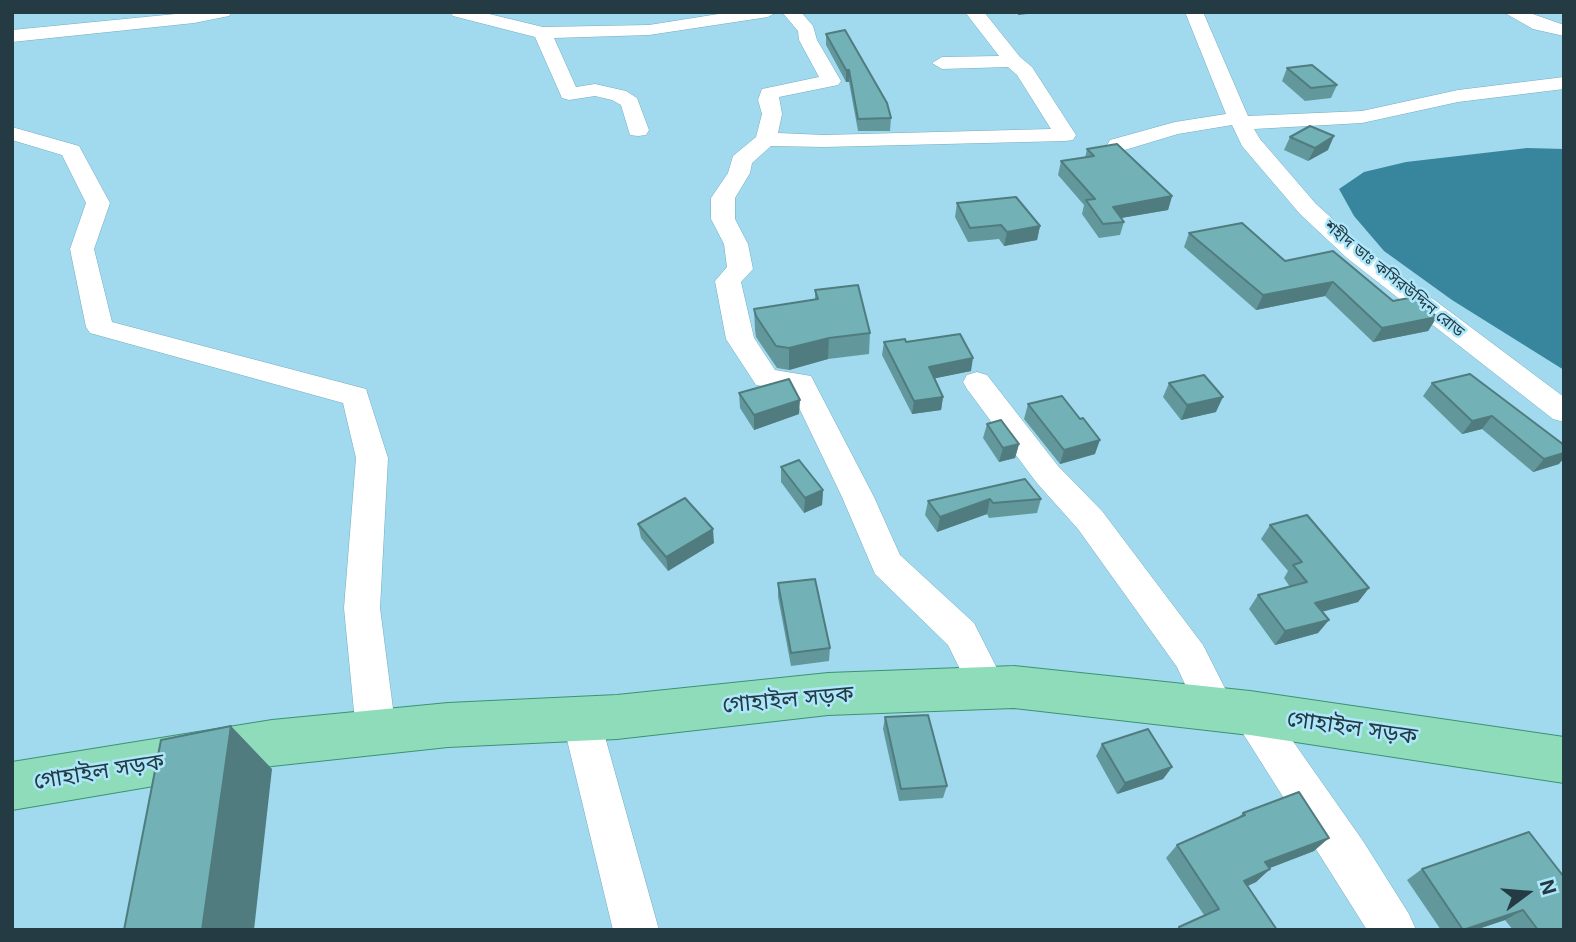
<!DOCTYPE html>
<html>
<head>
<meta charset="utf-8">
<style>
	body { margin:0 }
	#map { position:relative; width:1576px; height:942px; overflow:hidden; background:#a1daee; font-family:Inter,sans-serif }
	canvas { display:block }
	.frame { position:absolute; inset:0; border:14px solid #243b43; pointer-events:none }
	.north { position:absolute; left:1492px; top:858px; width:70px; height:70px; -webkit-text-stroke:5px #aee7fb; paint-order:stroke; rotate:74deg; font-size:19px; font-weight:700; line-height:28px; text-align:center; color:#243b43 }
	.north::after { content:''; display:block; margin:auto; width:24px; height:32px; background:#243b43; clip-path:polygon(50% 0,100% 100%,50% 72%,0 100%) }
</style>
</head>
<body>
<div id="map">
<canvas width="1576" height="942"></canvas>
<div class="frame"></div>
<div class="north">N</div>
</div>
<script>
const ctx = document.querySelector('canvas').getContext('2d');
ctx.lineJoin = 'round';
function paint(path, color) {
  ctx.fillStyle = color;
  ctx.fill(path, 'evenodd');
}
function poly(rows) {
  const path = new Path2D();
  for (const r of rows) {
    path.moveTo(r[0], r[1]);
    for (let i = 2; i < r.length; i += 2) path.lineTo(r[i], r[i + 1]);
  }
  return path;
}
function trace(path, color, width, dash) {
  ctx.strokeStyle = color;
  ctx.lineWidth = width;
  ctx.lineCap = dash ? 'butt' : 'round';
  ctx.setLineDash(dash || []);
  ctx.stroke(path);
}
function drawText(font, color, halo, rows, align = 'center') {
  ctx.font = font + ' Inter,"Noto Sans Bengali",sans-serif';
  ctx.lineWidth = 5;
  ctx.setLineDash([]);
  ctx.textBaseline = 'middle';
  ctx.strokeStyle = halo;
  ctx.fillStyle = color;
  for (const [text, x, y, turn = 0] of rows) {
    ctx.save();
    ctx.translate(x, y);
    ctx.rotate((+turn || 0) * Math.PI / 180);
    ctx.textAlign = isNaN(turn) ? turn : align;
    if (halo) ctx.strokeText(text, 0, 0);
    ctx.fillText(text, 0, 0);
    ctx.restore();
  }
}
paint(poly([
	[1527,148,1564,149,1564,370,1452,300,1384,251,1354,216,1339,189,1364,172,1406,162]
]), '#37869e');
const minor = poly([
	[196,12,232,12,229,16,194,23,12,42,12,30,196,12],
	[450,12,481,12,543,27,649,25,731,12,777,12,768,17,649,35,554,38,576,87,595,84,626,91,637,98,649,130,646,135,638,136,630,135,621,105,612,100,595,96,569,100,562,98,535,37,453,16,450,12],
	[782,12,801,12,813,26,817,40,841,81,838,85,779,97,782,114,778,133,824,135,1051,129,1017,75,1008,67,942,69,932,63,942,57,999,56,965,12,984,12,1020,57,1032,67,1076,135,1073,140,1065,141,824,147,771,146,752,163,750,173,735,198,735,219,748,244,753,269,741,282,754,338,775,370,811,376,874,497,900,555,974,623,1007,688,1001,700,988,705,975,700,948,645,875,574,842,497,791,391,756,385,726,339,715,281,727,267,724,244,711,219,711,198,728,173,733,156,756,137,762,114,758,100,762,89,819,77,799,40,798,31,782,12],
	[1185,12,1203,12,1248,116,1362,111,1458,90,1564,77,1564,89,1458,102,1362,123,1254,129,1260,139,1316,204,1365,248,1564,397,1564,422,1553,419,1347,258,1300,214,1242,146,1232,125,1178,134,1118,152,1110,150,1107,145,1110,140,1175,122,1226,114,1185,12],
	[1503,12,1527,12,1564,25,1564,36,1533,29,1503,12],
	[12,127,79,146,110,203,94,249,112,322,366,389,388,458,380,608,396,732,390,745,376,750,362,745,356,732,344,608,356,458,343,403,90,333,86,327,70,249,86,203,62,155,12,140,12,127],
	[977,372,987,375,1058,466,1102,511,1203,645,1234,706,1236,700,1250,695,1264,700,1363,841,1409,914,1416,930,1367,930,1232,716,1230,721,1216,727,1202,721,1177,667,1078,529,1036,482,967,389,963,382,967,375,977,372],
	[581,701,595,706,600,719,659,930,613,930,562,719,567,706,581,701]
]);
const major = poly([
	[1014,666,1250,691,1564,737,1564,783,1250,735,1014,708,828,715,617,739,448,747,272,766,12,810,12,762,272,720,448,703,617,695,828,673,1014,666]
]);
trace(minor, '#74acbf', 1);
trace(major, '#399473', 2);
paint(minor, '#fff');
paint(major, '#8fdcbb');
paint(poly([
	[826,34,891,118,890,131,858,131,849,82,846,82,826,45],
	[1287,68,1337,85,1331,98,1305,101,1282,81],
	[1290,137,1328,150,1308,161,1284,150],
	[1087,149,1172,196,1168,210,1121,218,1124,222,1120,235,1099,238,1082,214,1084,205,1058,175,1061,161,1085,158],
	[957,203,1040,226,1037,240,1004,246,999,239,968,242,955,217],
	[1189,233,1285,261,1437,317,1428,331,1373,342,1325,296,1256,310,1184,247],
	[815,290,870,333,869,354,828,359,789,370,777,368,756,337,755,330,754,309,815,299],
	[884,342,906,342,971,371,935,378,943,397,941,410,912,414,882,355],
	[1470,374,1559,464,1533,472,1482,429,1462,434,1423,396,1432,383],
	[1169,383,1216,412,1181,420,1163,397],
	[739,393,799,414,754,430,740,408],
	[1028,404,1080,419,1095,454,1060,464,1024,419],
	[987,424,1019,444,1015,458,999,462,983,438],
	[781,467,823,490,822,505,804,513,781,482],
	[1041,499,1037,513,989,518,987,514,937,532,925,515,928,501],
	[638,524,714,543,668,571,641,538],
	[1270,525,1369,588,1358,602,1322,612,1329,620,1318,633,1275,645,1249,609,1258,595,1290,587,1284,578,1288,571,1261,539],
	[778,583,830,648,829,661,791,666,778,597],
	[885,717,947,786,943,798,899,801,883,729],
	[1102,744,1172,767,1163,779,1117,794,1096,756],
	[1243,813,1314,851,1269,868,1270,869,1256,882,1248,886,1277,930,1175,930,1179,927,1204,915,1166,858,1177,845,1239,817],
	[1529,832,1564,930,1513,930,1505,920,1475,930,1441,930,1407,880,1422,869]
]), '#62989c');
paint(poly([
	[1018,12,1047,12,1018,15],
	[846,70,849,70,849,82,846,82],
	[1334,136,1328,150,1308,161,1315,148],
	[1172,196,1168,210,1109,220,1113,207],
	[1040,226,1037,240,1004,246,1007,232],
	[1333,282,1325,296,1256,310,1263,295],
	[1437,317,1428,331,1373,342,1382,328],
	[829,338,828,359,789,370,789,348],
	[973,358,971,371,927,380,929,367],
	[943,397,941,410,912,414,914,401],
	[1223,397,1216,412,1181,420,1187,405],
	[800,400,799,414,754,430,754,415],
	[1492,416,1482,429,1462,434,1472,421],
	[1100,440,1095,454,1060,464,1064,450],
	[1019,444,1015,458,999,462,1003,448],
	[1564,453,1564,458,1559,464,1533,472,1544,459],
	[823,490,822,505,804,513,805,498],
	[990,499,987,514,937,532,940,517],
	[713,529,714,543,668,571,666,557],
	[1369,588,1358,602,1305,616,1315,603],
	[1329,620,1318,633,1275,645,1285,631],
	[231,726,272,769,254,930,202,930],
	[1172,767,1163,779,1117,794,1125,783],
	[1329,838,1314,851,1252,875,1265,862],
	[1270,869,1256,882,1231,893,1244,881],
	[1523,910,1505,920,1475,930,1463,930]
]), '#507c7f');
const building = poly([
	[845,30,887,103,891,118,858,119,849,70,846,70,826,34,845,30],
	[1312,65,1337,85,1311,88,1287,68,1312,65],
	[1310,126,1334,136,1315,148,1290,137,1310,126],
	[1117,144,1172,196,1113,207,1124,222,1103,224,1086,200,1095,199,1061,161,1094,156,1087,149,1117,144],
	[1016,197,1040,226,1007,232,1001,225,970,228,957,203,1016,197],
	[1242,223,1285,261,1333,251,1393,301,1414,297,1437,317,1382,328,1333,282,1263,295,1189,233,1242,223],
	[858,285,870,333,829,338,789,348,776,346,756,316,754,309,818,299,815,290,858,285],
	[960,334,973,358,929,367,943,397,914,401,884,342,905,339,906,342,960,334],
	[1470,374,1564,445,1564,453,1544,459,1492,416,1472,421,1432,383,1470,374],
	[1204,375,1223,397,1187,405,1169,383,1204,375],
	[789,379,800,400,754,415,739,393,789,379],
	[1062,396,1080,419,1083,418,1100,440,1064,450,1028,404,1062,396],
	[1001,420,1019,444,1003,448,987,424,1001,420],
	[799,460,823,490,805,498,781,467,799,460],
	[1025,479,1041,499,993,503,990,499,940,517,928,501,1025,479],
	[685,498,713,529,666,557,638,524,685,498],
	[1307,515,1369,588,1315,603,1329,620,1285,631,1258,595,1307,582,1293,565,1302,562,1270,525,1307,515],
	[815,579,830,648,791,653,778,583,815,579],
	[928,715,947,786,901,789,885,717,928,715],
	[231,726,202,930,124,930,161,740,231,726],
	[1148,729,1172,767,1125,783,1102,744,1148,729],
	[1299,792,1329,838,1265,862,1270,869,1244,881,1277,930,1180,930,1179,927,1219,909,1177,845,1245,815,1243,813,1299,792],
	[1529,832,1564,877,1564,930,1538,930,1523,910,1463,930,1422,869,1529,832]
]);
paint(building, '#72b1b5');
trace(building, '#507c7f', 2);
drawText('16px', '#243b43', '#aee7fb', [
	["শহীদ ডাঃ কসিরউদ্দিন রোড",1394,279,39]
]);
drawText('23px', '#243b43', '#aee7fb', [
	["গোহাইল সড়ক",788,700,-5],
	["গোহাইল সড়ক",1352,728,8],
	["গোহাইল সড়ক",99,772,-9]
]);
</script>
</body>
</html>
